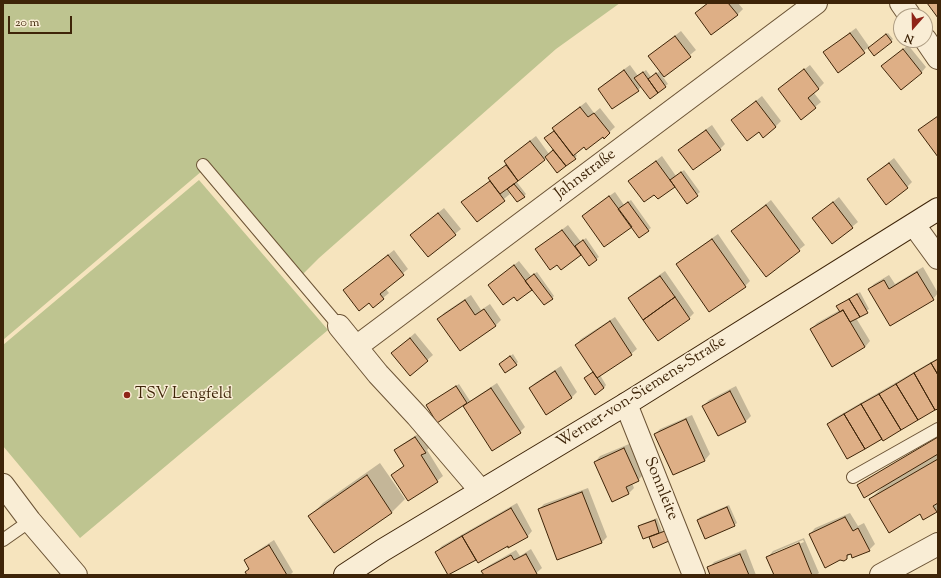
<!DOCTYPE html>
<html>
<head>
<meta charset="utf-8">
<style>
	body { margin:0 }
	#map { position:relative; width:941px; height:578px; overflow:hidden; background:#f6e4be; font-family:"Sorts Mill Goudy",serif }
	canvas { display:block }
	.frame { position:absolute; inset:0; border:4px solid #3e2408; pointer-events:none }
	.north { position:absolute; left:893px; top:8px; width:40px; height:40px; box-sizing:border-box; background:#f9edd5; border:1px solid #ae9d83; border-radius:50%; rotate:200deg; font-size:11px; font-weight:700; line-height:16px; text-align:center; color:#3e2408 }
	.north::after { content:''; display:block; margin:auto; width:14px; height:18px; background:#8f2418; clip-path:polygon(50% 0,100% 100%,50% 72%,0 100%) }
	.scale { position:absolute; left:8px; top:16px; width:64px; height:18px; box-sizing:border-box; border:2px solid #3e2408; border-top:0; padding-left:5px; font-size:12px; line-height:14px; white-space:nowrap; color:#3e2408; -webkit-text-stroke:3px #f9edd5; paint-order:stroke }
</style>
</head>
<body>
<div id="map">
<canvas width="941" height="578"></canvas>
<div class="frame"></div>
<div class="north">N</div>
<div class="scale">20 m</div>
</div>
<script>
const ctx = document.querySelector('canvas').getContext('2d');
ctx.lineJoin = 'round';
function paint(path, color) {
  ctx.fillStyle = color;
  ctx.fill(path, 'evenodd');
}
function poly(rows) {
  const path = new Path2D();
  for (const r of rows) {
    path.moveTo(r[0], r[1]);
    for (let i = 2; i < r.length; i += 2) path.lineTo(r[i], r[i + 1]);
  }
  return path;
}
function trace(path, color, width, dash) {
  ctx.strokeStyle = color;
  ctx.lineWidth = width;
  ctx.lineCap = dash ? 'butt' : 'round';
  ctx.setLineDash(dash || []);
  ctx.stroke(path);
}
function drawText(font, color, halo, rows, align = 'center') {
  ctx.font = font + ' "Sorts Mill Goudy",serif';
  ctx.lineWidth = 3;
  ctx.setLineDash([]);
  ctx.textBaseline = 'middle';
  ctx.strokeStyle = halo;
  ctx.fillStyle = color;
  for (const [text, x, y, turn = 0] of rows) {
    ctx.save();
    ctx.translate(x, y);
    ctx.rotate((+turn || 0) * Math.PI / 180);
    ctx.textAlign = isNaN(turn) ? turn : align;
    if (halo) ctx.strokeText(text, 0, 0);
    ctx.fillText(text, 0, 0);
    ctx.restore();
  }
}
paint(poly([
	[3,3,620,3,556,49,319,258,301,276,209,165,3,340],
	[199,180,328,330,80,538,3,446,3,345]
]), '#bec490');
paint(poly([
	[708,3,738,3,743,9,737,15,696,14],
	[856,28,870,48,888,33,893,39,875,55,869,47,838,71,824,52],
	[681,31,696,50,663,77,668,84,665,86,642,86,638,90,599,89,604,84,630,65,638,76,646,70,651,77,660,71,649,56],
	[908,45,926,67,921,73,883,66],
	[810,65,824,83,814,93,821,102,815,107,779,89],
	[762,96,781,121,775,127,759,131,732,120],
	[586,102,594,113,600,108,615,127,604,137,603,136,584,146,575,153,577,156,557,171,546,158,516,181,526,194,524,196,518,201,508,187,506,189,510,194,477,221,463,202,491,180,495,173,507,164,505,161,510,156,536,136,549,154,554,150,548,136,555,131,553,128,559,123],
	[712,125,725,144,720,149,680,150,685,144],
	[662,156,676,176,684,170,700,192,688,202,676,186,655,193,630,181],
	[894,158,912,182,907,187,868,179],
	[615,192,624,205,631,200,651,228,648,230,583,216,589,210],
	[839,197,858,222,832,243,813,218],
	[771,200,805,245,766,276,732,231],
	[444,208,461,229,455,234,417,230],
	[568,225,581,242,586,238,599,257,589,264,581,254,561,269,557,264,536,250],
	[718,234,750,281,745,286,677,264,683,259],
	[394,250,408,269,385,288,389,293,383,298,369,302,344,290],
	[519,261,531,276,537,272,554,296,552,298,532,289,518,300,514,295,489,285],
	[923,267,938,293,933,299,869,289,874,284,889,275,895,284],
	[665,271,694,313,689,318,629,298,634,293],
	[860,292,869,309,856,318,870,341,865,347,811,329,817,323,840,310,837,306,840,304],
	[471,295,481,310,490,304,501,320,496,325,460,350,439,319,444,313],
	[615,317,637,349,631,354,600,375,606,385,604,388,585,378,594,372,576,345,581,339],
	[415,333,433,355,410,375,398,348],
	[513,354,518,362,516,364,503,362],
	[938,358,938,407,828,424,833,419],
	[561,366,577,392,572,397,546,414,530,388,535,383],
	[497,383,525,427,520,432,467,402,437,421,427,405,459,384,470,401],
	[736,386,751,416,746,421,719,435,703,406,709,400],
	[692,415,710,454,705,460,673,474,655,434,660,429],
	[421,432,431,446,427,450,443,476,437,481,392,475,405,465,395,450,401,445],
	[938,437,938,509,936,511,921,513,870,499,885,485,858,485],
	[629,444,643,475,638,480,632,483,634,488,629,493,595,462,600,456],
	[380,463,405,499,392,512,334,552,310,516,323,503],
	[588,488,607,537,601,543,539,509,544,504],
	[517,503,532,531,527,537,476,558,449,574,436,552,442,546],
	[729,505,737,523,734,525,698,520,700,517],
	[850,513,858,526,864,523,875,544,869,550,851,553,846,558,810,534,815,528],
	[657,518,662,531,668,529,653,546,649,535,639,527,642,524],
	[804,538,819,573,816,575,775,575,768,557,773,551],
	[803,540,804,542,773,555,773,553],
	[274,540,293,572,290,575,248,575,250,568,245,560,251,555],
	[531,549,542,568,534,575,485,575,483,571,488,566,516,550,520,556],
	[746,549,756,575,712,575,709,568,714,562]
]), '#0003');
const building = poly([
	[708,3,728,3,738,15,711,35,695,13,708,3],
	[927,3,938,3,938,18,927,3],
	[850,33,865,53,838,73,823,52,850,33],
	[886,34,892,42,874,56,868,48,886,34],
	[675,36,691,57,664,77,648,56,675,36],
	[903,49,922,73,901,90,881,66,903,49],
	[804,69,819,89,808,98,816,108,801,120,778,89,804,69],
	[624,70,639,91,612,109,598,89,624,70],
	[643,72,658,93,650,99,634,78,643,72],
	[656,73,666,87,658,93,648,79,656,73],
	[756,101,776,127,763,138,759,132,747,141,731,120,756,101],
	[580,107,588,117,594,113,610,133,604,139,603,137,586,150,584,147,573,156,552,128,580,107],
	[938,116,938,157,918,130,938,116],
	[706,130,721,150,693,170,678,150,706,130],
	[554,131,576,159,566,166,544,138,554,131],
	[530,141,545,160,518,181,504,161,530,141],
	[553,150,566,166,557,173,545,157,553,150],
	[656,161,675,187,658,199,654,195,644,202,628,181,656,161],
	[889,163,908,188,886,205,867,179,889,163],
	[506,165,518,181,500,194,488,178,506,165],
	[681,172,698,196,687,204,670,180,681,172],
	[490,181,505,201,477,222,461,202,490,181],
	[514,184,525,197,517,202,507,189,514,184],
	[609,196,632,227,604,247,582,216,609,196],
	[628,202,649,231,639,238,618,209,628,202],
	[833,202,853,228,832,244,812,218,833,202],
	[766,205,800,251,766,277,731,231,766,205],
	[438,213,456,235,428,257,410,235,438,213],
	[562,230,581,255,561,270,557,265,550,270,535,249,562,230],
	[712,239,746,287,709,312,676,264,712,239],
	[583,240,597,260,589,266,575,246,583,240],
	[388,255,404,275,380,294,384,299,373,308,369,303,359,311,343,290,388,255],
	[514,265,532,290,517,301,514,297,503,305,488,285,514,265],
	[917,272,934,300,890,326,868,289,884,280,889,289,917,272],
	[534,274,553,299,544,305,525,281,534,274],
	[660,276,675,297,643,320,628,298,660,276],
	[857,294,868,313,860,317,849,299,857,294],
	[675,297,690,319,658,341,643,320,675,297],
	[849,299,860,317,850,322,843,310,840,312,836,306,849,299],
	[465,300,475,315,484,309,496,326,460,351,437,319,465,300],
	[843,310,865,347,832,367,810,329,843,310],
	[610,321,632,355,597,378,575,345,610,321],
	[410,338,428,361,410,376,391,353,410,338],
	[510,356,517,365,505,373,499,364,510,356],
	[938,359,938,375,931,363,938,359],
	[931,363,938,375,938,409,935,410,914,373,931,363],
	[555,371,572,398,546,415,529,388,555,371],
	[593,372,604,388,595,395,584,378,593,372],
	[914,373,935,410,918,420,896,384,914,373],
	[896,384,918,420,901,430,879,394,896,384],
	[456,386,467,403,437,423,426,405,456,386],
	[491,388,521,433,492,451,463,406,491,388],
	[730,391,746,422,718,436,702,406,730,391],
	[879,394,901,430,883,441,861,404,879,394],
	[861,404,882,439,865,449,844,414,861,404],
	[844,414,865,449,847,459,827,424,844,414],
	[686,419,705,461,673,475,654,434,686,419],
	[415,437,426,453,421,455,438,482,408,501,391,475,404,466,394,450,415,437],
	[938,437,938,454,864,498,857,485,938,437],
	[624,448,639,481,626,487,629,494,612,502,594,462,624,448],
	[938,459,938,503,933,506,937,512,923,520,920,514,889,533,869,499,938,459],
	[367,475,392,513,334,553,308,516,367,475],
	[582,492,602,543,557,560,538,509,582,492],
	[727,507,735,526,705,539,697,520,727,507],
	[511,508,528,537,508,548,508,546,478,563,462,536,511,508],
	[845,517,853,531,858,528,870,551,852,558,851,554,847,555,847,559,844,561,840,560,825,568,809,534,845,517],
	[655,520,659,533,643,539,638,526,655,520],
	[665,531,669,541,653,548,649,537,665,531],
	[462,536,476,560,448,575,435,552,462,536],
	[799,543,812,575,774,575,766,557,799,543],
	[269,545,287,575,247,575,245,572,249,569,244,560,269,545],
	[526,554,537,574,536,575,484,575,481,571,511,555,514,560,526,554],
	[740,554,749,575,710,575,707,567,740,554]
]);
paint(building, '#deaf86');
trace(building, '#3e2408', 1);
const lane = poly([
	[203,165,339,326],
	[853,477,938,429],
	[3,540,30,521]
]);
const street = poly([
	[901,3,910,16],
	[925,39,938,58],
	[914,225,938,258],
	[339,326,378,374,417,416,481,491],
	[356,347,816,3],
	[626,404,694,575],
	[3,485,30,521,76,575],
	[881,575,938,544]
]);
const secondary = poly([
	[345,575,383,550,626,404,938,209]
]);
trace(lane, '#6c5436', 14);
trace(street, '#6c5436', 24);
trace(secondary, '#3e2408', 24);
trace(lane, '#f9edd5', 12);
trace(street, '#f9edd5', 22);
trace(secondary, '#f9edd5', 22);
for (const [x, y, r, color] of [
	[127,395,4,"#8f2418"]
]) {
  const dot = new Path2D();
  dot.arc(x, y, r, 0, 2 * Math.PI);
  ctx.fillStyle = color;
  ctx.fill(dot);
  trace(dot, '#f9edd5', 1.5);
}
drawText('16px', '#3e2408', '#f9edd5', [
	["Jahnstraße",586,175,-37],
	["Werner-von-Siemens-Straße",642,393,-32],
	["Sonnleite",660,489,68]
]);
drawText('16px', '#3e2408', '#f9edd5', [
	["TSV Lengfeld",135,395]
], 'left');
</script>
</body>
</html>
